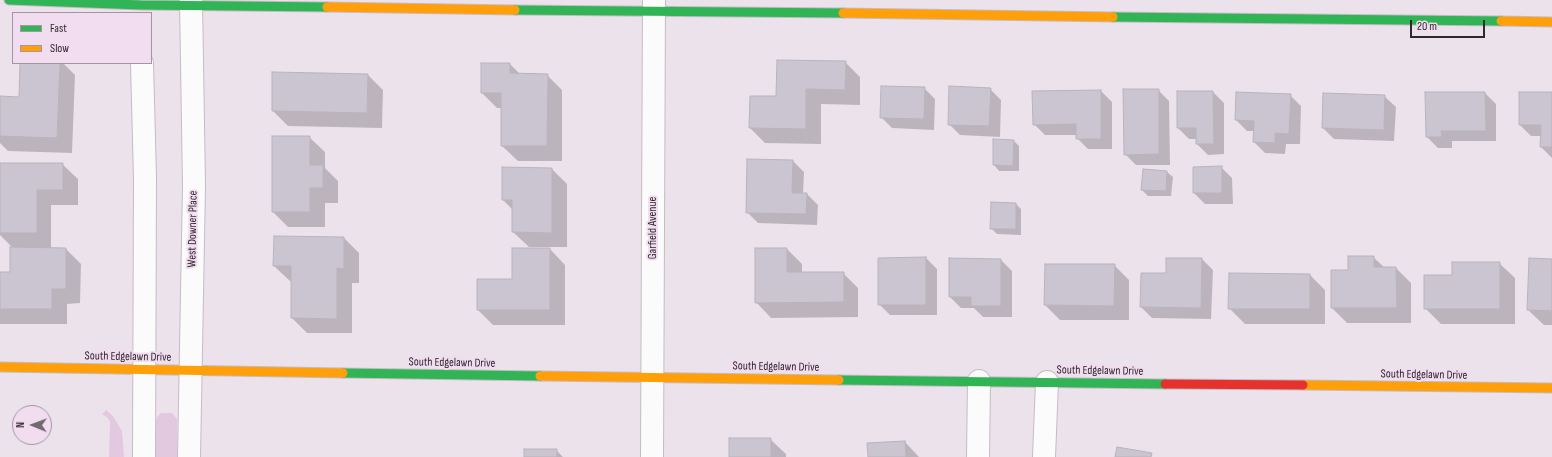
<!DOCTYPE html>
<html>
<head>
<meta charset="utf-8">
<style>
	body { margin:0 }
	#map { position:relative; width:1552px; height:457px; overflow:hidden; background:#ece2ec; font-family:"Sofia Sans Condensed",sans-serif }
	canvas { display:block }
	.legend { position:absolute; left:12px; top:12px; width:140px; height:52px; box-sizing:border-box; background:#f1ddef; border:1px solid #a495a2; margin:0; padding:5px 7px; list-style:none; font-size:12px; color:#30282f }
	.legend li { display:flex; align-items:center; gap:8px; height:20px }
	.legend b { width:20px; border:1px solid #a495a2 }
	.north { position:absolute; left:12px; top:405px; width:40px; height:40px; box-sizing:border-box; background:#f1ddef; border:1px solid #a495a2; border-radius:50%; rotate:271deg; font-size:11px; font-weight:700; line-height:16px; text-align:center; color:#30282f }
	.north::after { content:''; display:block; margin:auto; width:14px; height:18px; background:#726971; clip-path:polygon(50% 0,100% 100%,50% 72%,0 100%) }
	.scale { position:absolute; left:1410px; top:20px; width:75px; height:18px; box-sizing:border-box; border:2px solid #30282f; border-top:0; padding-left:5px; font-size:12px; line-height:14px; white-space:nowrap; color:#30282f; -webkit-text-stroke:3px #f1ddef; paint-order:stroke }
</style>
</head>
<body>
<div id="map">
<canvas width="1552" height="457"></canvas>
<ul class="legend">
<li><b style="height:5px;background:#30b455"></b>Fast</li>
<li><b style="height:5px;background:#ff9f0a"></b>Slow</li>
</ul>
<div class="north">N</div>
<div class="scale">20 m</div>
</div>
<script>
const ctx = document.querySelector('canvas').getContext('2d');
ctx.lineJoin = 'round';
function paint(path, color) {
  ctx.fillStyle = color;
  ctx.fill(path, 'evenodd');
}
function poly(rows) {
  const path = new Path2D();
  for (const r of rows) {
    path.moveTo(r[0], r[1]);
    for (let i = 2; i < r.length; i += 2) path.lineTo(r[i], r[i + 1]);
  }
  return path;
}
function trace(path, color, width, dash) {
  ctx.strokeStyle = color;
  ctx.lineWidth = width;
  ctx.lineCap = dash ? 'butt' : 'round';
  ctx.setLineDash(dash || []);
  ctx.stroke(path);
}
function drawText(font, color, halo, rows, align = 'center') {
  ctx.font = font + ' "Sofia Sans Condensed",sans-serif';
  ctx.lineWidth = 4;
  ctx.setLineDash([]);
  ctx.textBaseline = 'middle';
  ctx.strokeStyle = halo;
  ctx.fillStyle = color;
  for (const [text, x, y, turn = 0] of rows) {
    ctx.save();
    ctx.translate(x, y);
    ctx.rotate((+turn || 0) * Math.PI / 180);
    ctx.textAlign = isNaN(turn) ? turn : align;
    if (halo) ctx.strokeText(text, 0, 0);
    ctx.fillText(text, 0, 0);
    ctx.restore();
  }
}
paint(poly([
	[106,410,113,416,122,431,124,457,109,457,110,422,108,418,102,414],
	[161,413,172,413,177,419,177,457,156,457,156,421,157,417]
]), '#e3c9e0');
paint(poly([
	[845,62,860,77,860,105,821,104,821,144,765,143,750,128,777,97],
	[21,63,63,63,75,75,72,153,8,151,0,143,0,97,20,98],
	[482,64,510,64,520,74,547,75,562,90,562,161,518,161,502,146,502,108,497,108,482,93],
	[368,75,383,90,382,128,288,126,273,111],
	[924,88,935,99,934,130,892,128,881,117],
	[990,89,1001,100,1000,137,960,135,949,124],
	[1158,90,1169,101,1170,165,1136,165,1125,154],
	[1101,91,1112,102,1112,149,1088,149,1077,138,1077,135,1045,135,1034,124],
	[1213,92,1224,103,1224,154,1208,155,1197,144,1197,139,1189,139,1178,128],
	[1485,93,1496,104,1496,141,1452,141,1452,148,1438,148,1427,137],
	[1552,93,1552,158,1541,147,1541,136,1531,136,1520,125],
	[1290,95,1301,106,1300,144,1286,144,1285,154,1265,153,1254,142,1254,131,1247,131,1236,120],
	[1384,96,1396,107,1394,141,1334,139,1323,128],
	[309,137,325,152,325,168,338,181,338,203,325,203,325,227,288,227,273,212],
	[1014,141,1019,146,1019,171,999,171,994,165],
	[793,161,804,172,803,194,807,194,818,205,817,225,758,223,747,212],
	[0,164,62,164,78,179,78,205,51,205,51,249,66,249,81,264,80,303,67,304,67,324,0,324,0,273,11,273,13,248,0,235],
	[1221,167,1232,178,1233,204,1205,204,1194,193,1194,168],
	[552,169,567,184,567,247,529,247,513,232,513,210,503,200],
	[1167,172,1173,177,1171,196,1148,196,1142,190],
	[1016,204,1021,209,1021,235,997,234,991,228],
	[344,238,359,253,359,283,352,283,352,333,307,333,292,318,292,281,290,281,274,266],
	[550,249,565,265,565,325,493,325,478,310],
	[787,249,802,264,802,273,843,273,858,288,858,317,771,318,756,302],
	[1373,257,1385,268,1396,268,1411,283,1411,323,1347,323,1332,308,1332,271,1349,271],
	[926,258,937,269,937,315,890,315,879,304],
	[1202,259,1213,270,1211,319,1152,318,1141,307,1167,275],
	[1001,260,1012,271,1012,317,983,317,974,308,961,308,950,297],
	[1552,260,1552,325,1544,325,1528,310],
	[1499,263,1515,278,1515,324,1441,324,1426,309,1453,276],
	[1114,265,1129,280,1129,320,1060,320,1045,305],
	[1310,275,1325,290,1325,324,1245,324,1229,308],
	[770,439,786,454,786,457,730,457],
	[905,442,919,457,869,457],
	[556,450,563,457,525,457]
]), '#0003');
const building = poly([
	[777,60,846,61,845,90,806,89,806,129,749,128,750,96,776,96,777,60],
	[20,63,60,63,57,138,0,136,0,96,19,97,20,63],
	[481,63,510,63,510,73,548,74,547,146,501,146,501,93,481,93,481,63],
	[272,72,368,74,367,113,272,111,272,72],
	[881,86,925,87,924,119,880,118,881,86],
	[949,86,991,88,989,126,948,125,949,86],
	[1123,89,1159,89,1159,154,1124,155,1123,89],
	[1101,90,1101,139,1076,139,1076,124,1033,125,1032,91,1101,90],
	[1177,91,1213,91,1214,144,1196,144,1196,128,1177,128,1177,91],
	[1236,92,1291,94,1289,134,1275,133,1275,143,1253,142,1254,121,1235,120,1236,92],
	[1425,92,1485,92,1486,131,1441,131,1442,137,1426,137,1425,92],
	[1519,92,1552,92,1552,147,1540,147,1541,125,1519,125,1519,92],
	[1323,93,1385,95,1384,130,1322,128,1323,93],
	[272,136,310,136,310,165,323,165,323,188,310,188,310,212,272,212,272,136],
	[993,139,1014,140,1013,166,993,165,993,139],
	[747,159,793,160,792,193,807,193,806,214,746,213,747,159],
	[0,163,63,163,63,190,37,190,37,233,0,233,0,163],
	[1222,166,1222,193,1193,193,1193,167,1222,166],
	[502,167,552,168,552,233,512,232,512,200,502,200,502,167],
	[1143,169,1167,171,1166,191,1141,190,1143,169],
	[991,202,1016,203,1016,229,990,229,991,202],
	[274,236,344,237,344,269,337,268,337,319,291,318,291,266,273,266,274,236],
	[10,247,66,248,66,289,52,289,52,309,0,309,0,272,10,272,10,247],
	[512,248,550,248,550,310,477,310,477,279,512,279,512,248],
	[755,248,787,248,787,272,844,272,844,302,755,303,755,248],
	[1348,256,1374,256,1374,267,1396,267,1397,308,1331,308,1331,270,1348,270,1348,256],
	[926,257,926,305,878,305,878,258,926,257],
	[949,258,1001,259,1001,306,971,306,971,297,949,297,949,258],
	[1166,258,1202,258,1201,308,1140,307,1141,273,1166,273,1166,258],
	[1529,258,1552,259,1552,311,1527,310,1529,258],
	[1452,262,1500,262,1500,309,1424,309,1424,275,1452,275,1452,262],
	[1045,264,1115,264,1114,306,1044,305,1045,264],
	[1229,273,1310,274,1310,309,1228,309,1229,273],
	[729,438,771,438,771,457,729,457,729,438],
	[905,441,906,457,868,457,867,443,905,441],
	[1117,447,1152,453,1151,457,1115,457,1117,447],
	[524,449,557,449,557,457,524,457,524,449]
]);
paint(building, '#cbc5d2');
trace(building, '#b9b3bc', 1);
const street = poly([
	[142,63,145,178,144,457],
	[189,457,194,186,191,0],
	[652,457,654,0],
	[978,457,979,381],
	[1044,457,1047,382]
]);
const fast = poly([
	[9,0,141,5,327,7],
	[515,10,843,13],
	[1113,17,1501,21],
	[343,373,540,376],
	[839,380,1165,384]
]);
const slow = poly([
	[327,7,515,10],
	[843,13,1113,17],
	[1501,21,1552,22],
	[0,367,343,373],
	[540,376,839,380],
	[1303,385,1552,388]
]);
const jam = poly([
	[1165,384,1303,385]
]);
trace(street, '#c4bcc3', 24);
trace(fast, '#c4bcc3', 11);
trace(slow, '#c4bcc3', 11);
trace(jam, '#c4bcc3', 11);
trace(street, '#fcfbfc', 22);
trace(fast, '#30b455', 9);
trace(slow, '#ff9f0a', 9);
trace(jam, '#e5322d', 9);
drawText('12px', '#30282f', '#f1ddef', [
	["Garfield Avenue",653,228,-90],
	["West Downer Place",193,229,-89],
	["South Edgelawn Drive",128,357,1],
	["South Edgelawn Drive",452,363,1],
	["South Edgelawn Drive",776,367,1],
	["South Edgelawn Drive",1100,371,1],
	["South Edgelawn Drive",1424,375,1]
]);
</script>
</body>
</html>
